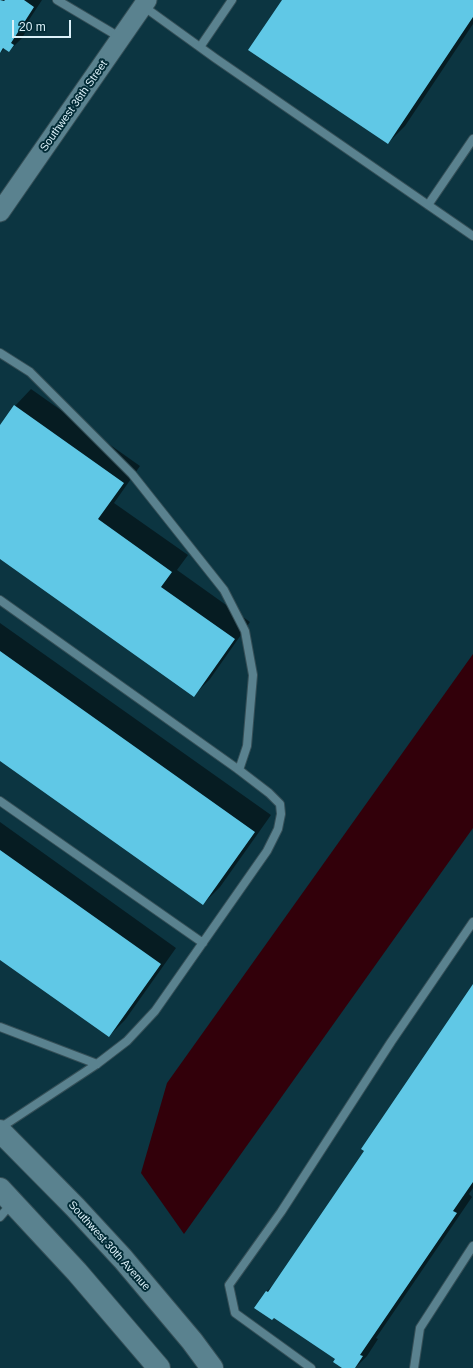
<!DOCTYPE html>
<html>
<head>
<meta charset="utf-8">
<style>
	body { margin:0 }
	#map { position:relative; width:473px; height:1368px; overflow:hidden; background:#0c3541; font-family:Helvetica,sans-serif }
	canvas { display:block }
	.scale { position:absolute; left:12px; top:20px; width:59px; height:18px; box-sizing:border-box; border:2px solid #dcf1f9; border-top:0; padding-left:5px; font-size:12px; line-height:14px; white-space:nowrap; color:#dcf1f9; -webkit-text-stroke:3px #012b36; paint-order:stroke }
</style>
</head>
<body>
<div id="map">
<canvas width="473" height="1368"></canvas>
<div class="scale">20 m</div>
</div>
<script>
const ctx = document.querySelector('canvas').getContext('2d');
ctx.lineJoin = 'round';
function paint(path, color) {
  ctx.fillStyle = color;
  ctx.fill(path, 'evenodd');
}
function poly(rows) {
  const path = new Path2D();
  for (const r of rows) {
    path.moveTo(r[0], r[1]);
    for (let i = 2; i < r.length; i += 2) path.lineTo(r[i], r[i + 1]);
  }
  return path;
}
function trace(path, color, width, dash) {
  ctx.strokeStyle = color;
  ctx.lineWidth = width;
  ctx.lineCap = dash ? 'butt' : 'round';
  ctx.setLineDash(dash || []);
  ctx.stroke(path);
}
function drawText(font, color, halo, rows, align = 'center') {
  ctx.font = font + ' Helvetica,sans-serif';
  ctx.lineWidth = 4;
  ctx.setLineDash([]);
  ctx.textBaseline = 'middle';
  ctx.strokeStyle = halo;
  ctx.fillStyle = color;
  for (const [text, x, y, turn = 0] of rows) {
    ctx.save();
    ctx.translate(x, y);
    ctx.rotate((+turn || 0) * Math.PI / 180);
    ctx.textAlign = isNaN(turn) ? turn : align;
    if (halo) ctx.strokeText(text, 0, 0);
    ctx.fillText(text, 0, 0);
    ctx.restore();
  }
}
paint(poly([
	[473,654,473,828,184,1234,141,1173,167,1083]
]), '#32000a');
paint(poly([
	[0,0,42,0,23,29,26,31,22,38,9,51,5,48,0,53],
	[283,0,473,0,473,24,405,126,388,143],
	[31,389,140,466,114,503,188,555,177,570,250,622,210,679,194,695,0,558,0,427,15,406],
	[0,623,271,815,220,887,203,904,0,759],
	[0,822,176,948,125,1020,109,1036,0,958],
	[473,986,473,1188,469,1194,472,1197,376,1338,378,1339,367,1356,355,1368,344,1368,336,1359,274,1317,256,1308,267,1291,278,1280,366,1151]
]), '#0007');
paint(poly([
	[0,0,4,1,5,0,24,0,34,7,11,43,14,45,9,52,3,48,0,53],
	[282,0,473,0,473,17,388,144,248,50],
	[14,405,124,483,98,519,172,572,161,587,235,639,194,697,0,559,0,425],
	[0,651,255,832,203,905,0,761],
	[0,850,161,964,109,1037,0,960],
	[473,984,473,1182,453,1211,457,1213,360,1355,363,1356,355,1368,342,1368,333,1362,335,1359,274,1318,272,1320,254,1308,266,1291,268,1292,364,1151,361,1149]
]), '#60c8e6');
const service = poly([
	[57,0,121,38],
	[143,6,215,58,473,236],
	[200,47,232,0],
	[428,205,473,139],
	[0,353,30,372,132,474,224,590,245,631,253,675,247,746,239,770],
	[0,600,239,770,269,793,280,804,281,814,278,829,267,851,155,1011,127,1041,97,1064,0,1128],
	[0,801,203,943],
	[0,1027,97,1064],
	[0,1217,12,1203],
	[311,1368,235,1313,229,1285,281,1212,391,1042,473,922],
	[414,1368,420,1328,473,1246]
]);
const tertiary = poly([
	[0,212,147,0]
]);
const secondary = poly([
	[0,1131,75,1207,123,1259,192,1341,212,1368],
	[0,1189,77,1272,159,1368]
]);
trace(service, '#354f57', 10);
trace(tertiary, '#354f57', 21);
trace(secondary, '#354f57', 24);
trace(service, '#5a828f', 8);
trace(tertiary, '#5a828f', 19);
trace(secondary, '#5a828f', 22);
drawText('11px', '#dcf1f9', '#012b36', [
	["Southwest 36th Street",74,106,-55],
	["Southwest 30th Avenue",109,1246,48]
]);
</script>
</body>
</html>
